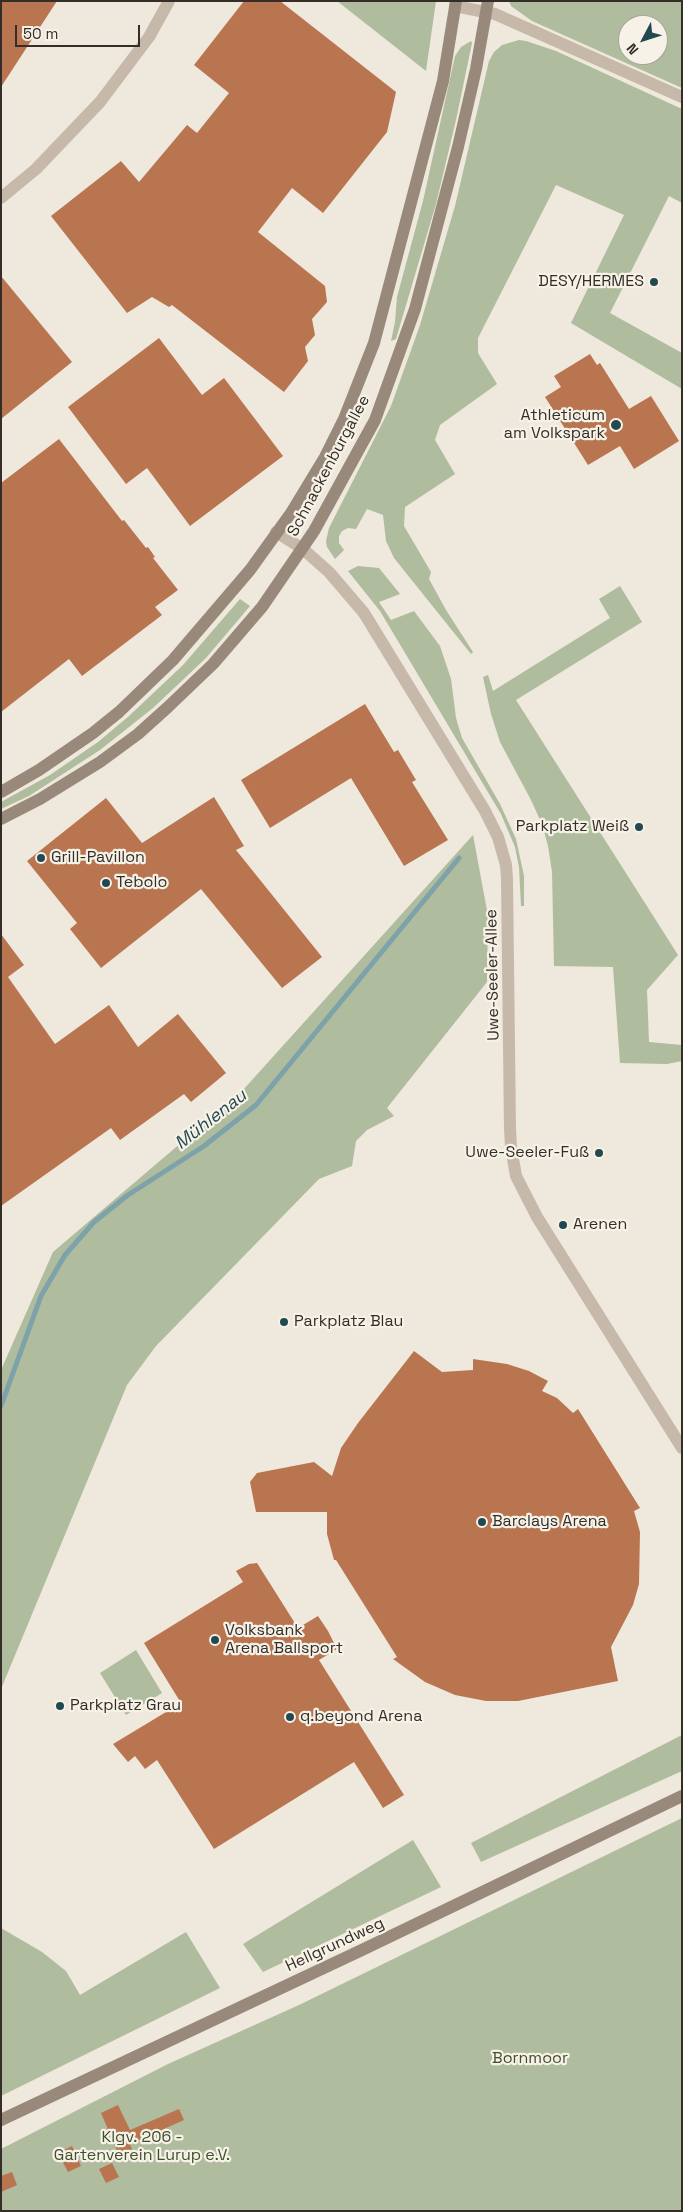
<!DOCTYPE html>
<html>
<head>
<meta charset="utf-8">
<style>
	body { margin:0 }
	#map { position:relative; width:683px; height:2212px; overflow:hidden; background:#efe8dc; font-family:"Space Grotesk",sans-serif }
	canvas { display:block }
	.frame { position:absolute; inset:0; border:2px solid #342d28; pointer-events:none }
	.north { position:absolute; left:618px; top:15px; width:50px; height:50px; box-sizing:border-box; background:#f7f2e7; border:1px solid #a9a39b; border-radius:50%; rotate:230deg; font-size:14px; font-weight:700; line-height:20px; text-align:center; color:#342d28 }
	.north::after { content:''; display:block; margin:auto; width:18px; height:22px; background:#224951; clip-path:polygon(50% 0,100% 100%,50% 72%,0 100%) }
	.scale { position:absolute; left:15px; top:25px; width:125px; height:22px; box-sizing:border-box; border:2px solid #342d28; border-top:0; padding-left:6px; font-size:15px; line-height:18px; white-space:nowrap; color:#342d28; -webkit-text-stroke:4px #f7f2e7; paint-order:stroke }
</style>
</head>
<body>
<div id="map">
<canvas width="683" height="2212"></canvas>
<div class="frame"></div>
<div class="north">N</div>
<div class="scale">50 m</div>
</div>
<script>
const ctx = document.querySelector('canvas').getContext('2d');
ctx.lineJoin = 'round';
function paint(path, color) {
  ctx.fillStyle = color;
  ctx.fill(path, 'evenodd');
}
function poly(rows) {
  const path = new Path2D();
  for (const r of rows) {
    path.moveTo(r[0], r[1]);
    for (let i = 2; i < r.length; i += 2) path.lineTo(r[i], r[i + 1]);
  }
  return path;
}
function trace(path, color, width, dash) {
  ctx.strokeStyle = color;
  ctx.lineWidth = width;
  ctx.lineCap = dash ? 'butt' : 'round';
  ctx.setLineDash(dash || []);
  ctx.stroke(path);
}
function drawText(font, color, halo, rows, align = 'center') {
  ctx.font = font + ' "Space Grotesk",sans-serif';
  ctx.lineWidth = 4.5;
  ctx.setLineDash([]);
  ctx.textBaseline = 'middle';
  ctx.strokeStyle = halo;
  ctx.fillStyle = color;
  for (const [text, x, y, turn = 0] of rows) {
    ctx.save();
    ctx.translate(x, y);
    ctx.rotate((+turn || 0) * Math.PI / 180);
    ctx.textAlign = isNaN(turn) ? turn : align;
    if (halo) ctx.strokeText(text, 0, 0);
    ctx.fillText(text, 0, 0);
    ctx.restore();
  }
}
paint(poly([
	[337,1,436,1,426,71],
	[509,1,682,1,682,88,532,21,511,6],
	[628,25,658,25,658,55,628,55],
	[519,40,526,41,556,51,682,109,682,203,669,196,610,313,682,353,682,389,571,323,624,215,556,185,478,338,478,353,497,384,440,425,435,440,455,474,405,507,404,526,431,572,429,579,446,610,473,652,471,654,394,558,386,541,383,515,367,509,356,529,348,528,342,531,339,536,339,543,344,550,335,559,327,547,326,541,329,528,391,406,420,325,455,206,489,61,494,52,502,45],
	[471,41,472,43,456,120,436,204,396,339,391,341,395,322,397,297,423,201,455,56,461,47],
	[358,566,379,568,400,594,379,602,391,620,414,611,440,646,451,679,456,718,462,738,500,804,516,839,524,876,524,906,521,906,519,867,515,847,501,814,380,611,348,571],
	[620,586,642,622,516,700,678,955,647,990,649,1042,682,1045,682,1061,667,1064,620,1063,613,967,554,966,552,872,548,846,542,824,531,800,500,742,491,714,483,677,488,675,493,691,610,618,599,599],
	[240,599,250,606,206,658,153,708,100,750,29,796,1,809,1,802,50,775,98,742,129,716,183,665],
	[473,835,488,916,487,982,387,1108,394,1116,367,1130,356,1141,352,1166,319,1179,156,1346,127,1385,1,1689,1,1370,53,1252,243,1090],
	[136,1650,162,1693,126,1715,100,1673],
	[682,1735,682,1771,481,1862,471,1843],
	[682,1818,682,2211,1,2211,1,2149,168,2064,299,2005],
	[413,1840,441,1887,263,1972,243,1944],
	[1,1928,42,1952,66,1971,80,1995,186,1932,220,1988,1,2096]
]), '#afbc9d');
trace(poly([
	[1,1406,41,1296,65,1255,94,1222,128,1195,204,1146,256,1105,459,858]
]), '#7ea2a9', 5);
paint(poly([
	[1,1,57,1,1,87],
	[244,1,280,1,396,92,387,132,323,213,292,188,258,232,325,286,327,302,312,319,315,335,305,347,308,361,284,392,172,305,169,307,152,297,127,313,51,216,121,161,139,182,187,125,197,133,229,93,194,65],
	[1,276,72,362,1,419],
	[159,338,202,395,224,378,283,456,190,526,147,468,126,484,68,407],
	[590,354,597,365,600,363,629,409,651,396,679,441,634,469,620,446,588,465,545,397,561,387,554,376],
	[59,439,122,521,124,520,146,548,148,547,155,557,153,558,178,590,155,607,162,615,82,676,69,659,1,712,1,483],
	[365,704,394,752,398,750,416,780,412,782,448,840,404,866,351,778,270,828,241,780],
	[214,797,244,846,236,850,322,957,282,988,201,889,101,968,70,929,77,923,27,861,106,798,142,843],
	[1,934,24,965,8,977,55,1044,109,1005,138,1047,178,1014,226,1073,191,1102,184,1094,120,1140,111,1128,1,1206],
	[414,1351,442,1372,473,1370,473,1359,507,1364,529,1371,548,1381,542,1391,557,1398,573,1413,578,1409,640,1508,634,1511,640,1532,639,1584,633,1605,611,1647,618,1681,518,1701,486,1701,455,1695,425,1682,393,1659,397,1657,336,1560,334,1560,327,1534,327,1512,256,1512,250,1482,257,1473,314,1462,332,1476,341,1448,358,1423],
	[257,1563,298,1628,318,1616,328,1631,337,1649,319,1660,404,1795,383,1808,354,1762,214,1849,157,1760,145,1769,135,1756,128,1762,113,1744,181,1703,144,1643,243,1582,236,1571,249,1564],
	[118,2105,130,2130,179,2109,184,2120,130,2144,132,2149,119,2155,101,2113],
	[72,2146,81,2166,68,2172,58,2153],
	[112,2163,119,2177,106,2183,99,2169],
	[12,2172,17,2185,1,2192,1,2176]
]), '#b97550');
trace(poly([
	[455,6,495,14,682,97],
	[1,198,36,169,100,102,149,37,169,1],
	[276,532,303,549,329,572,364,613,485,811,498,837,506,865,507,879,510,1129,511,1147,516,1176,537,1217,682,1448]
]), '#c6b9a9', 12);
trace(poly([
	[1,792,39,770,93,733,119,712,173,660,250,570,291,513,325,457,344,419,374,343,443,81,456,1],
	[1,819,40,799,100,762,138,734,168,707,213,664,262,607,314,531,375,420,415,309,458,147,476,69,488,1],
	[1,2120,364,1949,682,1796]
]), '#99897b', 12);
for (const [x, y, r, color] of [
	[654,282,5,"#224951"],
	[616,425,6,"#224951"],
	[639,827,5,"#224951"],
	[41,858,5,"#224951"],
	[106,883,5,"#224951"],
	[599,1153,5,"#224951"],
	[563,1225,5,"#224951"],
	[284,1322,5,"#224951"],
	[482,1522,5,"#224951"],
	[215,1640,5,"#224951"],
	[60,1706,5,"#224951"],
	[290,1717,5,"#224951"]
]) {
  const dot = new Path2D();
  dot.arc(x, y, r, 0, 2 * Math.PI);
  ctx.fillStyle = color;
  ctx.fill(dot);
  trace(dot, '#f7f2e7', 2);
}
drawText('16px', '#342d28', '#f7f2e7', [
	["DESY/HERMES",644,282,"right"],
	["Athleticum",605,416,"right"],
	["am Volkspark",605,434,"right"],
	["Parkplatz Weiß",629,827,"right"],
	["Grill-Pavillon",51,858],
	["Tebolo",116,883],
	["Uwe-Seeler-Fuß",589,1153,"right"],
	["Arenen",573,1225],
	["Parkplatz Blau",294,1322],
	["Barclays Arena",492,1522],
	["Volksbank",225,1631],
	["Arena Ballsport",225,1649],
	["Parkplatz Grau",70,1706],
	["q.beyond Arena",300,1717]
], 'left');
drawText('16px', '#342d28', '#f7f2e7', [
	["Schnackenburgallee",329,466,-62],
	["Uwe-Seeler-Allee",493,975,-91],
	["Hellgrundweg",335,1945,-25]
]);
drawText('16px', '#404f2e', '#f7f2e7', [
	["Bornmoor",530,2059],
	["Klgv. 206 -",142,2138],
	["Gartenverein Lurup e.V.",142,2156]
]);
drawText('italic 18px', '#224951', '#f7f2e7', [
	["Mühlenau",211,1120,-38]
]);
</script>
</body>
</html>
